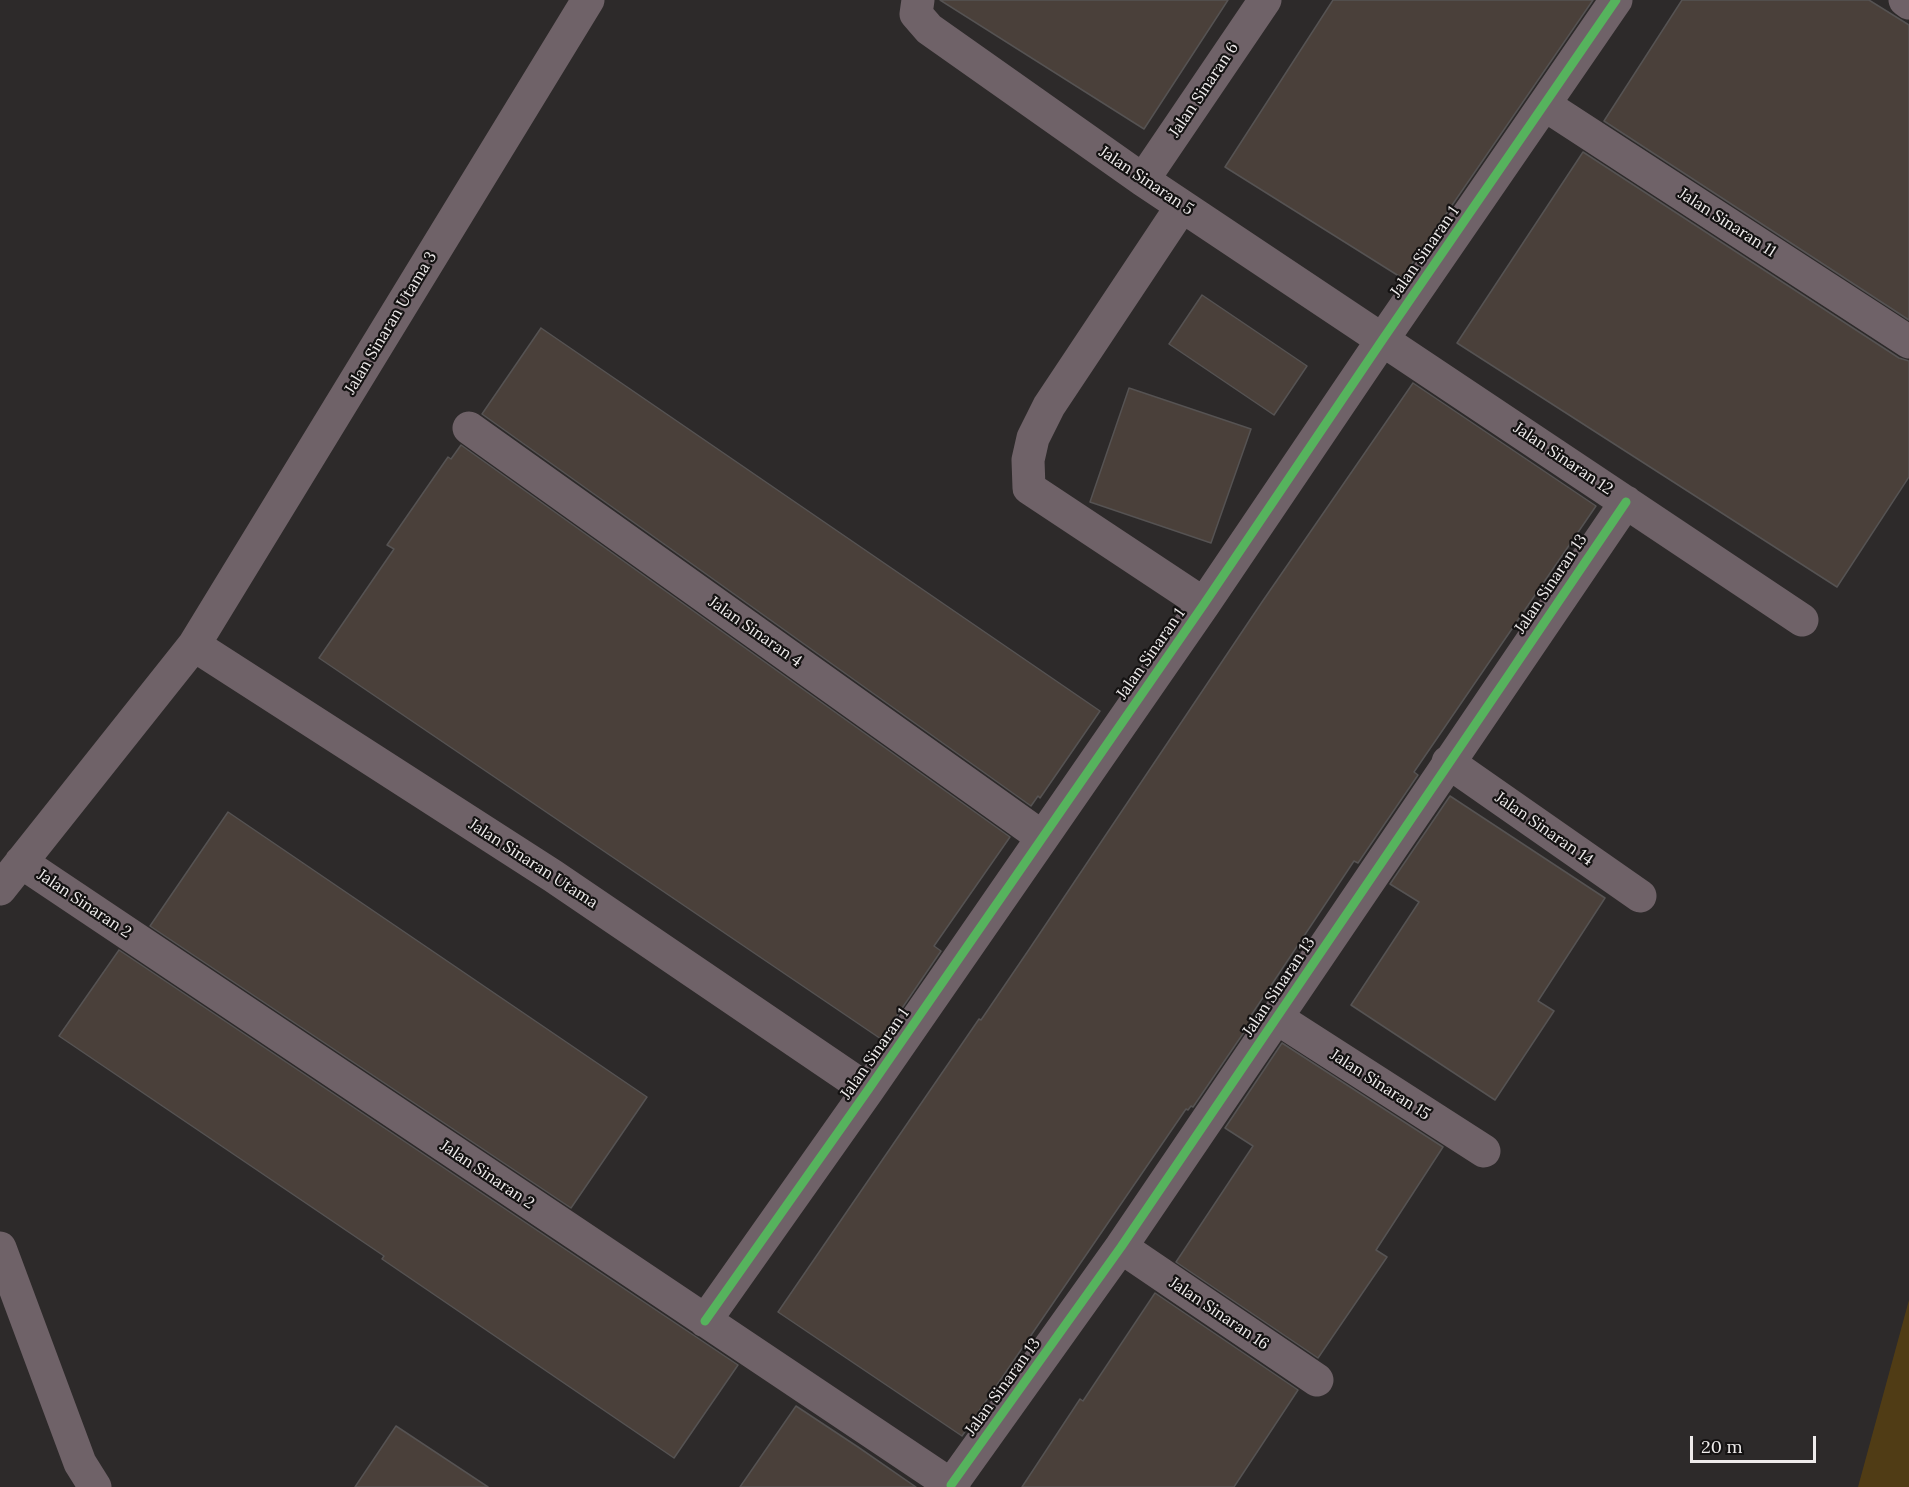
<!DOCTYPE html>
<html>
<head>
<meta charset="utf-8">
<style>
	body { margin:0 }
	#map { position:relative; width:1909px; height:1487px; overflow:hidden; background:#2d2a2a; font-family:Lora,serif }
	canvas { display:block }
	.scale { position:absolute; left:1690px; top:1436px; width:126px; height:27px; box-sizing:border-box; border:3px solid #efecec; border-top:0; padding-left:8px; font-size:18px; line-height:21px; white-space:nowrap; color:#efecec; -webkit-text-stroke:4px #141212; paint-order:stroke }
</style>
</head>
<body>
<div id="map">
<canvas width="1909" height="1487"></canvas>
<div class="scale">20 m</div>
</div>
<script>
const ctx = document.querySelector('canvas').getContext('2d');
ctx.lineJoin = 'round';
function paint(path, color) {
  ctx.fillStyle = color;
  ctx.fill(path, 'evenodd');
}
function poly(rows) {
  const path = new Path2D();
  for (const r of rows) {
    path.moveTo(r[0], r[1]);
    for (let i = 2; i < r.length; i += 2) path.lineTo(r[i], r[i + 1]);
  }
  return path;
}
function trace(path, color, width, dash) {
  ctx.strokeStyle = color;
  ctx.lineWidth = width;
  ctx.lineCap = dash ? 'butt' : 'round';
  ctx.setLineDash(dash || []);
  ctx.stroke(path);
}
function drawText(font, color, halo, rows, align = 'center') {
  ctx.font = font + ' Lora,serif';
  ctx.lineWidth = 4.5;
  ctx.setLineDash([]);
  ctx.textBaseline = 'middle';
  ctx.strokeStyle = halo;
  ctx.fillStyle = color;
  for (const [text, x, y, turn = 0] of rows) {
    ctx.save();
    ctx.translate(x, y);
    ctx.rotate((+turn || 0) * Math.PI / 180);
    ctx.textAlign = isNaN(turn) ? turn : align;
    if (halo) ctx.strokeText(text, 0, 0);
    ctx.fillText(text, 0, 0);
    ctx.restore();
  }
}
paint(poly([
	[1909,1300,1909,1487,1858,1487]
]), '#503c15');
const building = poly([
	[940,0,1228,0,1144,129,940,0],
	[1333,0,1593,0,1402,278,1225,167,1333,0],
	[1682,0,1869,0,1909,25,1909,320,1604,121,1682,0],
	[1583,152,1899,358,1909,361,1909,477,1837,587,1457,343,1583,152],
	[1202,295,1307,366,1274,415,1169,344,1202,295],
	[541,328,1100,711,1040,798,1038,796,1031,806,482,414,541,328],
	[1413,383,1596,506,1414,772,1418,775,1358,863,1354,861,1250,1017,1253,1019,1193,1107,1191,1106,1188,1110,1186,1109,962,1436,778,1312,979,1019,981,1020,1028,951,1262,602,1413,383],
	[1129,388,1251,429,1211,543,1090,502,1129,388],
	[461,445,1010,837,934,946,941,951,881,1039,319,658,394,549,387,545,448,457,451,459,461,445],
	[1450,796,1605,898,1538,1001,1554,1011,1495,1100,1351,1005,1419,902,1390,884,1450,796],
	[228,812,647,1097,571,1208,150,926,228,812],
	[119,950,738,1365,674,1458,382,1259,384,1256,59,1036,119,950],
	[1282,1043,1443,1147,1376,1250,1387,1257,1318,1358,1176,1262,1253,1146,1225,1128,1282,1043],
	[1155,1293,1298,1390,1234,1487,1022,1487,1080,1399,1083,1401,1155,1293],
	[796,1406,858,1447,916,1487,740,1487,796,1406],
	[396,1426,488,1487,355,1487,396,1426]
]);
paint(building, '#4a403a');
trace(building, '#565353', 1.5);
trace(poly([
	[918,0,916,14,929,29,1143,180,1802,620],
	[1905,0,1909,3],
	[1545,105,1909,342],
	[1143,180,1265,0],
	[1182,206,1049,406,1033,438,1028,460,1029,488,1204,604],
	[469,428,1042,837],
	[194,645,553,876,868,1090],
	[1448,762,1640,896],
	[21,862,954,1487],
	[0,889,194,645,588,0],
	[1277,1018,1484,1151],
	[1121,1247,1317,1380],
	[0,1248,80,1463,95,1487],
	[705,1321,868,1090,1204,604,1383,339,1616,0],
	[951,1485,1121,1247,1626,502]
]), '#6f6268', 33);
trace(poly([
	[705,1321,868,1090,1204,604,1383,339,1616,0],
	[951,1485,1121,1247,1626,502]
]), '#56b35d', 9);
drawText('16px', '#efecec', '#141212', [
	["Jalan Sinaran 6",1204,90,-56],
	["Jalan Sinaran 5",1146,181,34],
	["Jalan Sinaran 11",1727,223,33],
	["Jalan Sinaran 1",1425,252,-55],
	["Jalan Sinaran Utama 3",391,323,-59],
	["Jalan Sinaran 12",1563,459,34],
	["Jalan Sinaran 13",1551,584,-56],
	["Jalan Sinaran 4",755,632,35],
	["Jalan Sinaran 1",1151,654,-55],
	["Jalan Sinaran 14",1544,829,35],
	["Jalan Sinaran Utama",533,864,33],
	["Jalan Sinaran 2",84,904,34],
	["Jalan Sinaran 13",1279,987,-56],
	["Jalan Sinaran 1",875,1054,-55],
	["Jalan Sinaran 15",1380,1085,33],
	["Jalan Sinaran 2",487,1175,34],
	["Jalan Sinaran 16",1219,1314,34],
	["Jalan Sinaran 13",1003,1387,-54]
]);
</script>
</body>
</html>
